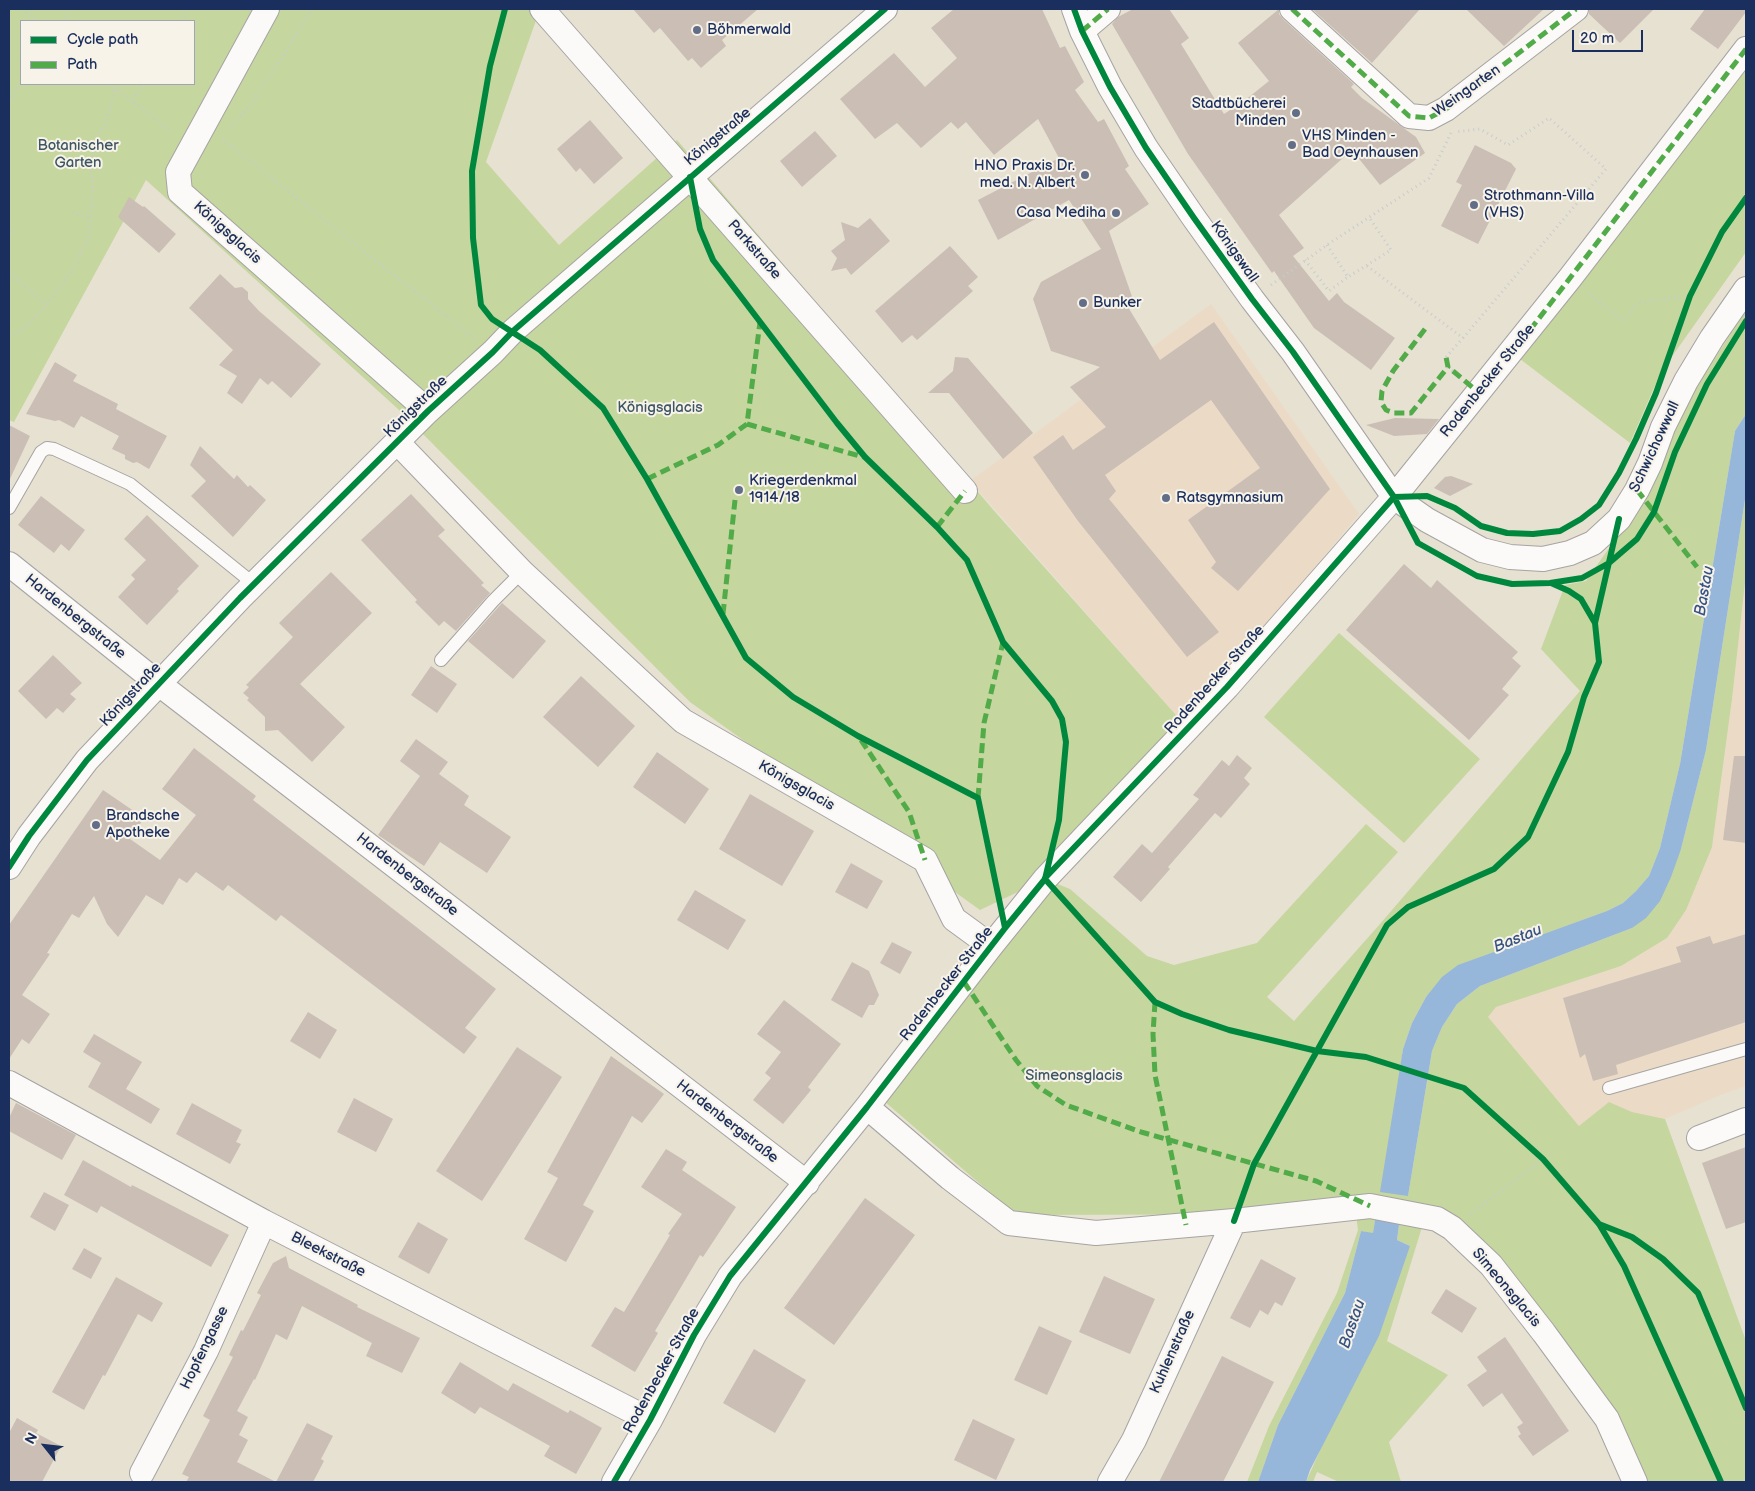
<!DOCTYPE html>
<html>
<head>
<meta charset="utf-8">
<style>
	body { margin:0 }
	#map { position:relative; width:1755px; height:1491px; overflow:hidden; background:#e7e1d2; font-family:"Balsamiq Sans",sans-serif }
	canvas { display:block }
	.frame { position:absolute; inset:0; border:10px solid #1b2f5e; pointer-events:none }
	.legend { position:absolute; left:20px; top:20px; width:175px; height:65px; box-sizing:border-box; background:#f7f3e8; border:1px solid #9fa5b1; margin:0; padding:6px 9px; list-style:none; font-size:15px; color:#1b2f5e }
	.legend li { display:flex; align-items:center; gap:10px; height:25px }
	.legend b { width:25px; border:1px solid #9fa5b1 }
	.north { position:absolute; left:20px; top:1421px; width:50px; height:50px; -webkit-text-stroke:4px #f7f3e8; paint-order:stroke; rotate:299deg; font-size:14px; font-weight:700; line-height:20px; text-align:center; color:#1b2f5e }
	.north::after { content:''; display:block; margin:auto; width:18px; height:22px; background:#1b2f5e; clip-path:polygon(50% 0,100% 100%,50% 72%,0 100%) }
	.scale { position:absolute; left:1572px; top:30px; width:71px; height:22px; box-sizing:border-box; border:2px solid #1b2f5e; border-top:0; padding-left:6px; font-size:15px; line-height:18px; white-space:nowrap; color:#1b2f5e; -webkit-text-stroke:4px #f7f3e8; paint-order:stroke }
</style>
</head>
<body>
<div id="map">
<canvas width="1755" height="1491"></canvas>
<div class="frame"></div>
<ul class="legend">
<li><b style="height:6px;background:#00873e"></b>Cycle path</li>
<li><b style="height:6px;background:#52ab49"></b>Path</li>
</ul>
<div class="north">N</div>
<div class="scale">20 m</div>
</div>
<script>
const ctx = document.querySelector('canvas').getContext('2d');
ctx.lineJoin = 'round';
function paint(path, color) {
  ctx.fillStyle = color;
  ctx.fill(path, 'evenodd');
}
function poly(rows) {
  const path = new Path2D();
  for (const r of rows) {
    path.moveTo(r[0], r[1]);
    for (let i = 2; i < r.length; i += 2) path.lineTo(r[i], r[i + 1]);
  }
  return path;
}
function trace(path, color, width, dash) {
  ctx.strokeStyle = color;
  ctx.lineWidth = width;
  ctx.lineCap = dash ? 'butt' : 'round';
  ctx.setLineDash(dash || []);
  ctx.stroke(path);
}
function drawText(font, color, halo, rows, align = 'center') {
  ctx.font = font + ' "Balsamiq Sans",sans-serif';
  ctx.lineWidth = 4;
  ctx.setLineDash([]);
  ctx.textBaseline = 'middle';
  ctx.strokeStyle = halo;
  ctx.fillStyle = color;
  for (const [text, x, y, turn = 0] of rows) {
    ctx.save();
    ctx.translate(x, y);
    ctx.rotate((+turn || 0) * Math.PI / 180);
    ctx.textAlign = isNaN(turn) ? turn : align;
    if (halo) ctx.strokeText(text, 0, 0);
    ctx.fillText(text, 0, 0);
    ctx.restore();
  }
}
paint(poly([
	[1211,304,1359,514,1184,724,970,481],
	[1746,574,1746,1086,1723,1094,1665,1119,1632,1112,1609,1102,1580,1127,1487,1017,1496,1007,1621,966,1667,938,1712,847,1732,699]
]), '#ebdbc6');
paint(poly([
	[9,9,540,9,486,162,559,245,677,140,996,513,1184,724,1045,879,1070,889,1147,956,1174,965,1257,943,1366,824,1398,852,1267,997,1294,1021,1380,924,1580,691,1541,649,1565,585,1586,581,1637,508,1695,388,1746,311,1746,414,1735,431,1680,764,1660,848,1649,876,1636,891,1623,903,1607,911,1459,965,1426,997,1412,1023,1403,1049,1398,1087,1408,1196,1432,1051,1442,1027,1457,1004,1480,986,1632,928,1681,849,1706,750,1746,493,1746,574,1732,699,1712,847,1686,910,1667,938,1621,966,1496,1007,1488,1017,1579,1126,1609,1102,1632,1112,1665,1119,1746,1341,1746,1482,1635,1482,1607,1419,1445,1214,1376,1214,1373,1234,1361,1231,1345,1293,1278,1425,1258,1482,1247,1482,1269,1426,1337,1293,1358,1230,1356,1214,1016,1215,884,1101,1043,880,980,910,690,702,398,409,146,180,14,422,9,420],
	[21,21,194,21,194,84,21,84],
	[1746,70,1746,252,1661,372,1630,443,1520,359],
	[1339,633,1480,759,1404,843,1264,717],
	[1400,1217,1422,1227,1387,1341,1448,1375,1389,1442,1401,1482,1339,1482,1317,1472,1313,1482,1306,1482,1410,1246,1397,1240]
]), '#c5d69f');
paint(poly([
	[1746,414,1746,493,1706,750,1681,849,1671,877,1660,901,1646,918,1632,928,1480,986,1457,1004,1442,1027,1432,1051,1408,1196,1380,1192,1403,1049,1412,1023,1426,997,1442,977,1458,965,1607,911,1623,903,1636,891,1649,876,1660,848,1680,764,1735,431],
	[1376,1214,1400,1217,1397,1240,1410,1246,1379,1336,1310,1470,1306,1482,1258,1482,1278,1425,1345,1293,1361,1231,1373,1233]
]), '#96b6da');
paint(poly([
	[633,9,758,9,722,40,726,46,701,68,692,58,688,61,660,28,654,33],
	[954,9,1042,9,1060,48,1065,46,1084,82,1075,90,1098,122,1104,119,1129,166,1125,169,1149,204,1109,231,1135,305,1128,307,1160,360,1214,322,1330,489,1238,591,1211,568,1216,562,1188,520,1260,468,1211,400,1105,475,1116,491,1109,499,1219,632,1187,657,1078,521,1033,457,1063,435,1073,450,1106,427,1070,387,1100,367,1051,351,1033,299,1041,282,1101,249,1069,200,998,240,978,200,1059,158,1038,119,994,155,966,122,958,129,951,122,921,148,897,123,875,139,840,99,894,53,925,87,957,58,931,28],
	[1133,9,1169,9,1189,38,1181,44,1224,114,1244,101,1269,81,1238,43,1279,9,1279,14,1283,19,1354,84,1351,87,1362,98,1416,137,1425,153,1380,185,1352,150,1279,215,1304,248,1293,256,1329,301,1337,293,1344,302,1395,338,1371,370,1314,328,1274,271,1272,273,1188,154,1112,24,1118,17],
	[1312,9,1420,9,1372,63],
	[1466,9,1544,9,1504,46],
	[1589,9,1654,9,1620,43,1589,14],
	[1705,9,1746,9,1746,12,1718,49,1690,29],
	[590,120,623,158,594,184,580,168,576,172,557,149],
	[815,131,837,156,802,187,780,161],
	[1475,145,1511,163,1516,169,1478,244,1441,226,1462,185,1456,182],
	[129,197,143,207,144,206,176,234,159,253,118,217],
	[870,218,890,241,851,275,846,268,831,271,837,258,831,251,845,240,841,222,858,228],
	[950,246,978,277,968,286,973,291,917,340,912,335,902,343,875,311],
	[220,274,235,288,242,287,248,292,248,299,259,311,321,364,291,398,272,381,268,385,260,378,242,404,227,393,237,376,219,365,233,350,189,308],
	[955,357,968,358,1033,433,1003,459,949,393,928,393,953,371],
	[55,362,77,375,73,381,118,404,116,409,167,436,149,469,137,462,133,463,125,459,125,455,112,449,119,436,81,416,74,428,59,420,55,421,26,414],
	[1395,418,1439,419,1427,434,1394,436,1366,425],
	[9,425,30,436,9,481],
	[200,446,234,479,237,475,248,487,250,485,266,500,233,537,191,496,206,481,190,465],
	[1451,476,1473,484,1450,496,1434,488,1445,477],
	[411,494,445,530,438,536,484,583,481,585,490,593,456,631,444,621,439,626,415,602,417,600,361,540],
	[41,496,85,530,69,551,61,544,54,553,18,525],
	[147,515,199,566,177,589,179,591,147,625,118,597,135,579,131,575,146,560,124,539],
	[1404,564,1431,588,1437,580,1518,652,1512,658,1521,666,1502,689,1509,695,1469,740,1346,630],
	[331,572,372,613,300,684,345,727,312,762,278,730,265,731,265,717,247,700,249,698,243,693,249,687,246,685,293,637,279,623],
	[502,603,546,641,513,679,468,641],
	[53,655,82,683,70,694,76,699,63,713,57,708,46,719,18,691],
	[431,666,457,684,437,713,411,695],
	[581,676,635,726,598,767,543,717],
	[416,739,448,762,439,774,469,796,464,805,511,837,487,873,440,842,424,866,378,835,420,776,400,761],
	[194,748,256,796,253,800,496,989,465,1028,477,1037,464,1054,281,915,276,921,228,885,223,891,196,872,187,883,179,878,163,905,146,895,118,937,107,924,94,896,79,918,72,914,47,953,50,954,22,995,50,1014,29,1044,22,1039,9,1059,9,925,103,790,144,818,130,839,160,860,196,815,162,789],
	[657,752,709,789,685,824,633,787],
	[1237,755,1252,768,1244,778,1250,784,1221,818,1215,813,1168,867,1170,869,1141,902,1113,877,1142,844,1152,853,1199,799,1193,795,1222,760,1229,766],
	[1734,756,1746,756,1746,843,1723,840],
	[750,794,814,831,782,886,719,849],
	[851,863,883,881,867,909,835,892],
	[695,890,746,920,728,950,677,920],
	[1746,934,1746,1022,1616,1065,1618,1074,1593,1081,1585,1054,1580,1058,1563,998,1681,962,1676,947,1710,936,1713,944],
	[892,942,912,952,900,974,880,963],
	[852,962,869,971,879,995,874,1005,869,1005,862,1018,831,1000],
	[784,1000,841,1044,808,1087,811,1090,783,1124,753,1100,771,1078,765,1073,781,1052,757,1034],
	[308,1012,337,1030,320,1059,290,1041],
	[94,1034,142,1062,126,1089,160,1109,151,1124,88,1087,101,1063,83,1052],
	[517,1047,562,1077,482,1201,436,1171],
	[611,1056,664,1094,642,1123,632,1116,583,1205,594,1211,566,1262,524,1239,558,1178,547,1172],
	[354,1098,393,1119,376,1152,337,1132],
	[16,1103,76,1135,62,1160,9,1131,9,1118],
	[192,1103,242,1130,236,1142,241,1144,230,1164,176,1134],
	[1746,1147,1746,1222,1726,1229,1702,1163],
	[666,1149,687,1162,682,1170,736,1207,703,1257,700,1255,655,1331,658,1333,635,1372,591,1346,615,1307,624,1312,670,1235,668,1234,682,1214,641,1187],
	[83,1160,131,1187,132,1185,142,1190,229,1235,211,1267,101,1206,97,1213,64,1195],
	[44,1192,69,1205,55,1231,30,1217],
	[865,1198,915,1235,834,1345,784,1308],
	[418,1222,448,1239,429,1274,398,1257],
	[84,1248,102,1258,91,1279,72,1269],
	[286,1256,289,1268,358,1305,357,1307,420,1338,402,1373,366,1356,372,1343,302,1306,287,1340,276,1334,255,1380,254,1379,237,1411,248,1417,239,1435,248,1440,237,1462,276,1482,307,1423,333,1436,321,1459,324,1461,313,1482,186,1482,189,1477,182,1474,210,1420,203,1416,233,1357,229,1355,241,1330,243,1331,261,1295,257,1293,273,1263],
	[1261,1259,1296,1278,1282,1306,1275,1302,1268,1315,1260,1310,1250,1328,1230,1318],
	[1104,1276,1155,1299,1130,1354,1079,1332],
	[116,1277,163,1303,152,1322,138,1314,105,1376,103,1375,84,1410,52,1392],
	[1446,1289,1477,1308,1462,1333,1431,1313],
	[1039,1326,1072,1341,1047,1395,1014,1380],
	[1505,1337,1569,1431,1533,1456,1518,1436,1521,1434,1517,1427,1523,1423,1502,1393,1483,1407,1467,1385,1487,1371,1477,1357],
	[754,1349,806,1380,775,1433,723,1403],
	[1222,1356,1274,1382,1223,1482,1159,1482],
	[460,1362,508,1391,513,1383,568,1413,570,1410,602,1428,576,1474,544,1456,550,1446,480,1407,475,1414,441,1393],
	[17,1418,38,1430,36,1433,61,1446,42,1482,9,1482,9,1433],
	[973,1419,1015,1439,996,1480,954,1460]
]), '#cbbeb5');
const service = poly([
	[9,508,41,452,47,448,54,449,130,484,254,584],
	[441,660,493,601,522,572],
	[1609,1088,1746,1049]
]);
const minor = poly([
	[267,9,178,172,180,192,428,411],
	[542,9,965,491],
	[1074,9,1082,31,1110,87,1146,148,1194,218,1252,299,1293,352,1394,497,1427,520,1482,550,1510,557,1543,559,1570,553,1593,543,1619,519,1637,490,1650,463,1663,427,1686,381,1712,338,1746,289],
	[1292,9,1409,116,1429,118,1446,109,1576,9],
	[1082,31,1108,9],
	[397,442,522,572,683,721,925,860,954,919,991,946],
	[9,564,159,684,807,1183],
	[9,867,29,836,87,760,240,598,428,411,493,352,513,331,885,9],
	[9,1083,264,1222,650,1420],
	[867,1107,950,1178,1009,1223,1096,1233,1234,1221,1370,1206,1437,1219,1452,1228,1491,1265,1544,1333,1607,1419,1635,1482],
	[1699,1138,1746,1120],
	[142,1473,206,1351,264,1222],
	[614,1482,650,1420,694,1335,730,1276,867,1107,991,946,1045,879,1227,687,1394,497,1570,278,1746,49],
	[1110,1482,1134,1440,1234,1221]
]);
trace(service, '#a5a4a2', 14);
trace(minor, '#a5a4a2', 26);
trace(poly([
	[22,9,37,21],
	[63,21,71,9],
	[181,21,188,9],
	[110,84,173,133],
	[133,100,143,84],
	[9,101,21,83],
	[231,128,247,109,270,76,312,9],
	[222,139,474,338],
	[73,212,91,218],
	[9,237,12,231],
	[1327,245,1348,277,1391,250,1369,217],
	[1305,260,1329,291,1348,277],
	[1367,266,1463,338,1606,169,1549,118,1508,145,1480,129,1455,132],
	[9,273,47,305],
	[1271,285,1327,245,1429,178,1451,133],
	[1588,293,1623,321,1639,302,1690,296],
	[9,337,24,328,47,305,74,267,87,241,91,218,93,186,90,166,95,144,108,116,115,88],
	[1446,357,1463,338],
	[1448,367,1453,371],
	[1470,1214,1543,1159]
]), '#cacbcb', 3, [1, 4]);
trace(service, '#fbfaf8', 12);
trace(minor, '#fbfaf8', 24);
trace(poly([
	[1292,9,1409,116,1429,118,1446,109,1576,9],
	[1082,31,1108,9],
	[1425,329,1393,371,1382,391,1381,402,1386,410,1394,413,1411,413,1448,367,1446,357],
	[1530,330,1746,49],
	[1453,371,1478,392],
	[747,424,863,457],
	[647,479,718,445,747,424,760,322],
	[1637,490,1697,567],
	[937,527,965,491],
	[723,614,735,500],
	[861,740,909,812,925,860],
	[978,798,984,723,1003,642],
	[964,982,1016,1060,1037,1086,1066,1105,1141,1132,1316,1181,1370,1206],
	[1155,1002,1153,1034,1155,1075,1186,1225]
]), '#52ab49', 5, [10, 5]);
trace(poly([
	[505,9,490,66,472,171,473,238,481,305,492,319,540,350,603,408,647,479,746,658,793,697,858,736,978,798,1005,928,1045,879,1059,820,1066,742,1062,719,1052,701,1003,642,967,560,937,527,865,457,837,423,713,260,700,229,690,177],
	[1074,9,1082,31,1110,87,1146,148,1194,218,1252,299,1293,352,1394,497,1418,543,1477,576,1512,584,1550,583,1582,578,1609,563,1637,539,1654,512,1675,452,1707,384,1746,321],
	[1394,497,1427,496,1455,508,1481,526,1507,533,1533,534,1560,531,1581,519,1599,505,1619,473,1636,439,1656,393,1690,296,1722,232,1746,198],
	[1595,623,1619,519],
	[9,867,29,836,87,760,240,598,428,411,493,352,513,331,885,9],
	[1045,878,1227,687,1394,497],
	[1045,879,1155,1002,1182,1014,1229,1030,1317,1051,1366,1057,1464,1088,1543,1159,1599,1224,1624,1266,1721,1482],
	[1234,1221,1254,1164,1387,925,1408,907,1494,869,1528,837,1568,752,1584,697,1599,662,1595,623,1581,599,1569,591,1551,583],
	[1599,1224,1632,1237,1663,1259,1698,1293,1746,1408],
	[614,1482,650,1420,694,1335,730,1276,867,1107,1009,923]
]), '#00873e', 6);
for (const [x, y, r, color] of [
	[697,30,5,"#626d87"],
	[1296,113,5,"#626d87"],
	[1292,145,5,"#626d87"],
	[1085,175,5,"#626d87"],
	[1474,205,5,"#626d87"],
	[1116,213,5,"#626d87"],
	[1083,303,5,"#626d87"],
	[739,490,5,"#626d87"],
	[1166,498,5,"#626d87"],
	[96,825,5,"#626d87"]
]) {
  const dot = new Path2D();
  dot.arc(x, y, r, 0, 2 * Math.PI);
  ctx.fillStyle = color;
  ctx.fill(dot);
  trace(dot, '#f7f3e8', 2);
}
drawText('15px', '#1b2f5e', '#f7f3e8', [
	["Böhmerwald",707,30],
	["Stadtbücherei",1286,104,"right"],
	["Minden",1286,121,"right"],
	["VHS Minden -",1302,136],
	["Bad Oeynhausen",1302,153],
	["HNO Praxis Dr.",1075,166,"right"],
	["med. N. Albert",1075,183,"right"],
	["Strothmann-Villa",1484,196],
	["(VHS)",1484,213],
	["Casa Mediha",1106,213,"right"],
	["Bunker",1093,303],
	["Kriegerdenkmal",749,481],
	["1914/18",749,498],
	["Ratsgymnasium",1176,498],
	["Brandsche",106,816],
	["Apotheke",106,833]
], 'left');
drawText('15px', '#1b2f5e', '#f7f3e8', [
	["Weingarten",1467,91,-35],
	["Königstraße",718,137,-40],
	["Königsglacis",227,233,42],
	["Parkstraße",754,250,49],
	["Königswall",1234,252,55],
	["Rodenbecker Straße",1488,381,-51],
	["Königstraße",416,407,-44],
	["Schwichowwall",1655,447,-65],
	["Hardenbergstraße",75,617,39],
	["Rodenbecker Straße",1215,680,-48],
	["Königstraße",131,695,-47],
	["Königsglacis",796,786,30],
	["Hardenbergstraße",407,875,38],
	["Rodenbecker Straße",947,984,-52],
	["Hardenbergstraße",727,1122,38],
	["Bleekstraße",328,1255,27],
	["Simeonsglacis",1506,1288,50],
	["Hopfengasse",205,1348,-64],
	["Kuhlenstraße",1173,1352,-66],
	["Rodenbecker Straße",662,1371,-61]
]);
drawText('15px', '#3e5664', '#f7f3e8', [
	["Botanischer",78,146],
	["Garten",78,163],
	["Königsglacis",660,408],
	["Simeonsglacis",1074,1076]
]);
drawText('italic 16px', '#365284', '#f7f3e8', [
	["Bastau",1705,591,-80],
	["Bastau",1518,939,-22],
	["Bastau",1353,1324,-71]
]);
</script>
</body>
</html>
